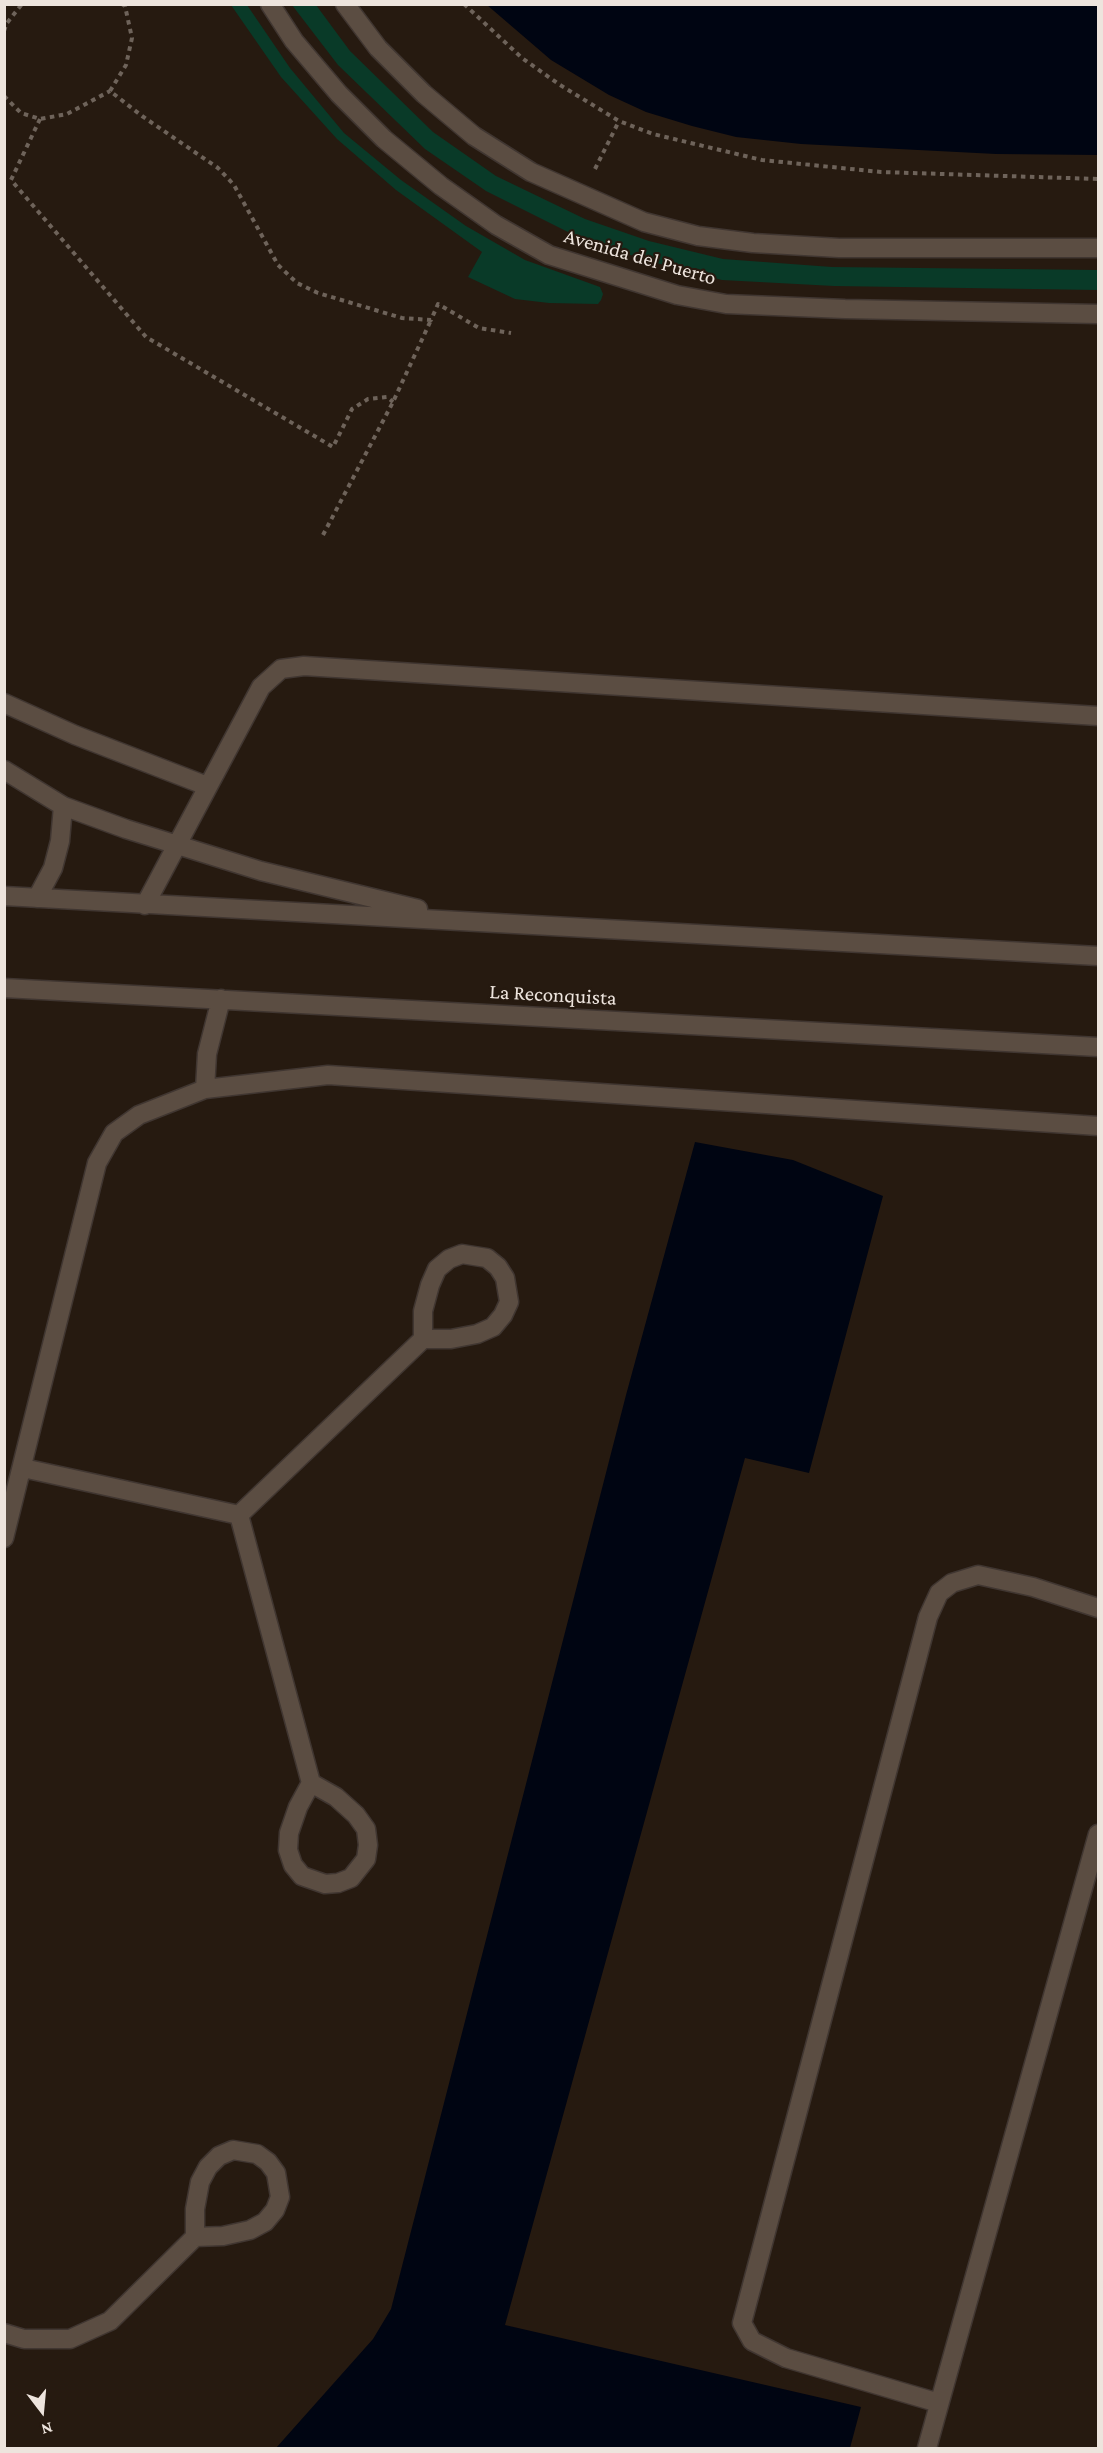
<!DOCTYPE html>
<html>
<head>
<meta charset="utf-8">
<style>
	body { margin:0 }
	#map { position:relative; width:1103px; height:2453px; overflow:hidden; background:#261a10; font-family:"Crimson Pro",serif }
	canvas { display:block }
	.frame { position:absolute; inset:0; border:6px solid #ede4dd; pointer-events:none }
	.north { position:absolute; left:12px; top:2381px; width:60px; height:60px; -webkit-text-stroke:4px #261a10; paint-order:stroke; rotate:164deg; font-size:16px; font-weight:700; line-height:24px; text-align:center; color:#ede4dd }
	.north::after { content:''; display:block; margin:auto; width:21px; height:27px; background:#ede4dd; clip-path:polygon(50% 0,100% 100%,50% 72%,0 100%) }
</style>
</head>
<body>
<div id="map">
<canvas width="1103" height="2453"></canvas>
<div class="frame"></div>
<div class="north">N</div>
</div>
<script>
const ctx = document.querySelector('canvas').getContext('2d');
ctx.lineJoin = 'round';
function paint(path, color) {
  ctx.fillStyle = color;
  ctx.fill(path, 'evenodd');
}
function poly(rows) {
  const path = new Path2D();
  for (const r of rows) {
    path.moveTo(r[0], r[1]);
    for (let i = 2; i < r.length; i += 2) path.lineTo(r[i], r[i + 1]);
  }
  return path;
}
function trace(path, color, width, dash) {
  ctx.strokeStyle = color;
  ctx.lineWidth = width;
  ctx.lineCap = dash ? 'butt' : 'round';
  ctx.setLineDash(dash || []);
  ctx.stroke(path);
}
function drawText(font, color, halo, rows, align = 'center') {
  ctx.font = font + ' "Crimson Pro",serif';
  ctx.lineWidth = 4.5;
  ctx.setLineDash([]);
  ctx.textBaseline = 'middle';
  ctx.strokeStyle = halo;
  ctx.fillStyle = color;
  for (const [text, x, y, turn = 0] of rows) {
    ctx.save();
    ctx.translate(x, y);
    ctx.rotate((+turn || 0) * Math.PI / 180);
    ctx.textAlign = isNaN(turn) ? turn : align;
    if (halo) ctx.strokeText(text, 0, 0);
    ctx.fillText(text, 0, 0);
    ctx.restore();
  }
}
paint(poly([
	[231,5,247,5,290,68,344,133,401,180,466,226,525,260,600,287,603,294,601,300,598,304,549,303,515,299,468,277,482,252,396,190,337,139,281,77],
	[292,5,316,5,350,51,433,132,496,176,585,219,649,241,723,259,832,267,1098,270,1098,290,834,286,722,280,645,260,578,237,486,191,425,149,338,65]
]), '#093a28');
paint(poly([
	[487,5,1098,5,1098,155,996,154,801,144,736,137,692,126,646,112,609,95,551,60],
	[695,1142,793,1160,883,1196,809,1473,745,1458,505,2325,861,2407,850,2448,276,2448,373,2339,391,2309,626,1395]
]), '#000512');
const minor = poly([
	[270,4,294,41,339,94,384,139,441,186,496,225,549,255,677,295,726,304,845,309,1098,314],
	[345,4,378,48,424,94,474,136,531,172,644,222,698,236,753,243,839,248,1098,248],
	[4,703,75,735,207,786],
	[4,770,63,806,126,829,261,871,418,909],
	[4,896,1098,956],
	[37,898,53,868,60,841,63,806],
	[145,905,261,687,281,669,304,666,1098,716],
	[4,988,1098,1047],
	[205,1089,328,1075,1098,1126],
	[23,1468,239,1515],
	[4,1538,97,1163,114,1133,139,1115,205,1089,207,1054,221,999],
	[311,1783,336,1797,356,1815,366,1829,368,1845,366,1859,351,1878,338,1883,325,1884,302,1876,293,1865,288,1850,289,1833,298,1807,311,1783,239,1515,423,1339,451,1339,477,1334,493,1327,503,1315,509,1302,505,1278,498,1267,487,1258,462,1254,449,1259,437,1269,430,1285,423,1311,423,1339],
	[4,2333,24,2339,70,2339,110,2321,195,2237,223,2236,250,2230,265,2222,275,2210,280,2197,276,2173,268,2162,257,2154,233,2150,219,2156,208,2167,200,2182,195,2209,195,2237],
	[939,2403,786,2358,752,2341,742,2323,928,1617,939,1593,952,1583,978,1575,1033,1587,1098,1608],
	[927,2448,1098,1834]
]);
trace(minor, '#403631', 21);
trace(poly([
	[122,4,125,6,132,38,126,65,110,91,142,116,218,168,234,185,278,265,297,283,318,293,402,318,431,320,438,304,479,328,511,333],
	[464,4,522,58,560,85,619,121,653,134,762,160,881,172,1098,179],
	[4,31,7,23,22,4],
	[4,96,21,113,40,119,67,114,110,91],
	[40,119,11,180,146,337,333,447,352,409,368,399,387,397,393,402],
	[595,169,619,121],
	[323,535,393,402,431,320]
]), '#6e635a', 4, [4.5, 4.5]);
trace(minor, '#5b4d42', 18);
drawText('21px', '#ede4dd', '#261a10', [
	["Avenida del Puerto",640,257,16],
	["La Reconquista",553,995,3]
]);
</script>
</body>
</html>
